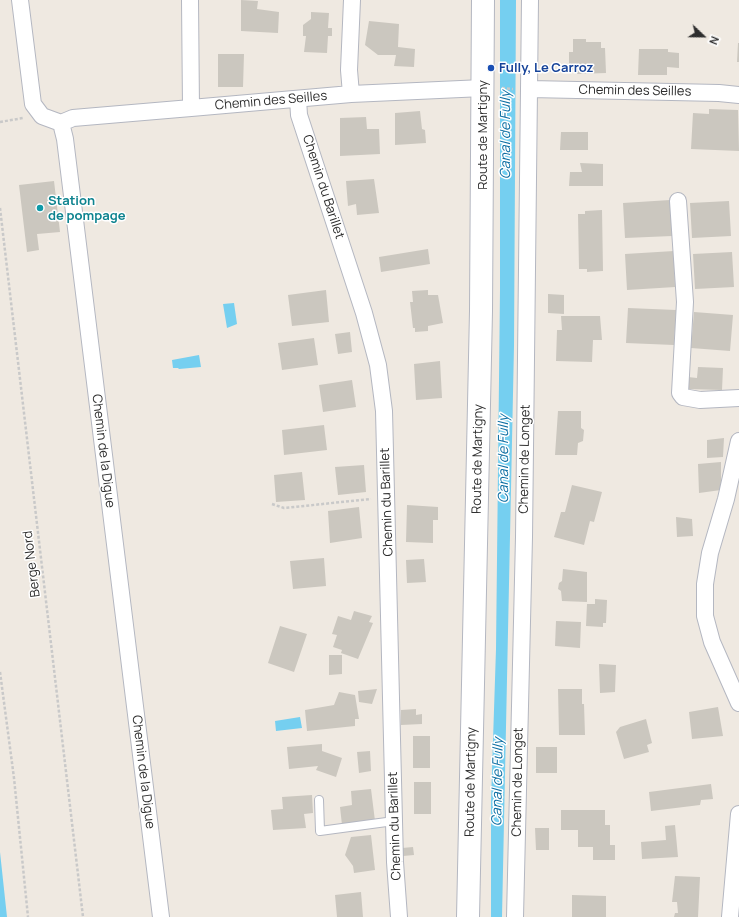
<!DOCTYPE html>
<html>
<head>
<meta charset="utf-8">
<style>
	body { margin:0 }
	#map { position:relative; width:739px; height:917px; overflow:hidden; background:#efe9e1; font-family:Manrope,sans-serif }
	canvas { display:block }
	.north { position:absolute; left:683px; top:16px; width:40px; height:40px; -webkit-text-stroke:3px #fff; paint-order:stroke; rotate:112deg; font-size:11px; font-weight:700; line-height:16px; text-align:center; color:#2e2e2e }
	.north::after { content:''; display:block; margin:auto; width:14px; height:18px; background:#2e2e2e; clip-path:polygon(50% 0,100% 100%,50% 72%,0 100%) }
</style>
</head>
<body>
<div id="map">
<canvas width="739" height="917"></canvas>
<div class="north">N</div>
</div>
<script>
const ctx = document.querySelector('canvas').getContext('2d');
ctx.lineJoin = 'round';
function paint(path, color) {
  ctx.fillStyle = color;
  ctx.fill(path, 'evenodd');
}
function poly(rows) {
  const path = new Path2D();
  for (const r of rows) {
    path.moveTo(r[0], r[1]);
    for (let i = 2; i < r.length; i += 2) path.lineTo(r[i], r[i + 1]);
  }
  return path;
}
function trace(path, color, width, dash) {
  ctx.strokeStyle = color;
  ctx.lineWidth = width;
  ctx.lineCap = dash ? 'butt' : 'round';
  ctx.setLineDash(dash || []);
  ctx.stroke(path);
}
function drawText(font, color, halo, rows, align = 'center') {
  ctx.font = font + ' Manrope,sans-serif';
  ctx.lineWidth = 3;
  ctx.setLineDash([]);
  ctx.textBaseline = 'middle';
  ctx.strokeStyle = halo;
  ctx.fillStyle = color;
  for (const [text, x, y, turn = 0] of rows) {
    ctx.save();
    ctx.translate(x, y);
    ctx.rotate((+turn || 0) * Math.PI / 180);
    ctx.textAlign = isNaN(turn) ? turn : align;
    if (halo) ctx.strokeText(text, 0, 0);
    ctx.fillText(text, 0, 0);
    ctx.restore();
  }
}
paint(poly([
	[500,0,516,0,514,346,502,917,491,917,491,801,496,649,500,290],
	[234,303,237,324,227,328,223,304],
	[199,355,201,367,179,369,178,368,173,368,172,360],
	[300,717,302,728,276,731,275,721],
	[0,852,7,917,0,917]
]), '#75cff0');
paint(poly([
	[241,0,258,1,257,9,279,12,278,33,241,31],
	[311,12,329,13,328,28,332,28,332,36,328,36,327,53,304,52,306,36,303,36,303,25,311,19],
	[369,21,399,24,398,47,415,49,414,67,394,66,396,55,378,55,365,45],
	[573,39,586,39,586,42,601,42,601,48,605,48,606,73,577,74,577,69,569,70,569,52,573,52],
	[738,43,739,43,739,62,737,62],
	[639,49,668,49,668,52,679,53,679,68,667,67,667,75,638,75],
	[218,54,244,54,243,87,218,87],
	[709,109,738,110,739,151,691,149,693,113,709,114],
	[420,111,422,129,425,130,426,143,395,145,395,113],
	[366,117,367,129,379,129,380,154,340,156,340,118],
	[561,132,588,132,588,150,560,150],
	[580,163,603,164,603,186,569,186,570,172,582,172],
	[374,179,379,213,357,215,356,204,348,206,346,181],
	[54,181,60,232,37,234,39,250,27,252,19,185],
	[670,200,672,236,625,238,623,203],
	[729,201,731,236,692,238,690,203],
	[602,210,603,271,587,272,587,269,579,269,578,214,585,214,585,211],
	[428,249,430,264,381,272,379,257],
	[674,251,675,287,627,290,625,254],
	[732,252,734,287,695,289,693,254],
	[326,290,329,322,292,326,288,295],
	[428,290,428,295,438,295,443,323,428,326,428,331,415,332,415,328,413,328,410,302,413,302,412,291],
	[548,294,564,295,564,314,548,313],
	[628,308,676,310,674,345,626,343],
	[694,312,733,315,730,351,691,348],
	[561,316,600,316,602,340,593,340,592,362,556,361,557,330,562,330],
	[350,332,352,352,338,354,335,334],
	[314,338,318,365,282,370,278,343],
	[440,361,442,398,416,400,414,364],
	[698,367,723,368,722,390,687,389,688,377,697,378],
	[352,380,356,407,323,412,319,385],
	[558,411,581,411,581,428,584,430,583,441,578,443,577,455,555,455],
	[324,425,327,450,284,455,282,430],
	[724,438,723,457,707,458,707,440],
	[721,462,721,490,699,493,698,464],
	[364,465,366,492,338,495,335,467],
	[302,472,305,500,276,502,274,475],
	[572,485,602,492,594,522,590,521,584,545,554,537,561,512,565,512],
	[407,505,438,507,438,520,433,520,433,543,406,542],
	[359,507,362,538,330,543,328,511],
	[676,517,692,519,693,536,677,537],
	[324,558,326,586,293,589,290,561],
	[424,559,426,582,407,583,406,560],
	[563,569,587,572,587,602,562,601,561,591,558,589,559,583,562,581],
	[595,599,607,600,606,623,603,623,603,627,586,626,587,604,595,604],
	[354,611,372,616,369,622,373,623,358,659,341,653,342,650,333,647,337,635,332,634,338,616,351,620],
	[556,621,581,622,580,648,555,646],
	[280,626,307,634,294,672,268,663],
	[329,655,342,655,342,674,329,675],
	[599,664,616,665,615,692,600,693],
	[377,689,372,704,359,702,358,691],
	[558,689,582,689,582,704,584,704,585,735,559,735],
	[339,692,355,695,359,719,355,719,355,726,307,731,305,710,334,705],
	[718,707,723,736,692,739,689,712],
	[416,709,416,715,422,714,422,724,401,725,401,710],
	[646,719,652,743,647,745,649,752,624,759,616,732,620,727],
	[413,736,430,736,430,768,413,768],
	[322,744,322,751,342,758,336,777,316,770,318,766,289,769,287,747],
	[536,747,557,747,557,773,536,773],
	[370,751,371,771,359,773,357,752],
	[414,782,431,782,431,814,414,814],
	[711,784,713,799,701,800,700,805,651,811,649,792],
	[371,789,375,821,342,825,340,807,352,805,351,791],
	[312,795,313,813,304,814,306,828,273,830,271,810,283,809,282,797],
	[561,810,605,810,605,825,610,825,610,845,615,845,615,860,593,860,593,847,578,847,578,830,561,830],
	[675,825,678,857,642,859,641,842,666,840,665,826],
	[535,828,549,828,549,850,536,850],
	[371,835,375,870,354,873,353,866,345,855,351,837],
	[413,847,414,855,403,856,402,848],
	[675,876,700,877,698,917,674,917,675,913,678,913,677,902,672,902],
	[361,892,363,917,337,917,335,895],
	[572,895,606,896,606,917,572,917]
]), '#cbc7bf');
const service = poly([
	[319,800,320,831,394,821]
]);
const minor = poly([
	[20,0,33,104,42,116,61,123],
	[190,0,191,108],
	[530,89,719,93,739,95],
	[351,94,349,70,352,0],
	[298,99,299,115,364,313,378,365,384,411,395,862,399,917],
	[61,123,65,139,161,917],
	[61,123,73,118,191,108,351,94,483,88],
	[678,201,685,302,680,393,683,397,700,400,739,398],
	[739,441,726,499,710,553,705,584,705,616,712,642,739,703],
	[515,917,524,537,530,0],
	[730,917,739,814]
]);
const secondary = poly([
	[468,917,481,311,483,0]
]);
trace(service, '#b4b7c1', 10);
trace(minor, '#b4b7c1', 18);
trace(secondary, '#b4b7c1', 24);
trace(poly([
	[502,88,513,89],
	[0,122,23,118],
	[0,208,83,917],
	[272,504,284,508,371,499],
	[0,672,14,778,28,917]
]), '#c9c9c9', 2.5, [3, 2]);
trace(service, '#fff', 8);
trace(minor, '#fff', 16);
trace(secondary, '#fff', 22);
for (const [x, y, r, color] of [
	[491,68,4,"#1a4fb4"],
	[40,208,4,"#0f9aa8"]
]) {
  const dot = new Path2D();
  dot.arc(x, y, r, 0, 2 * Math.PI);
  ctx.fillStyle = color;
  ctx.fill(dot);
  trace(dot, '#fff', 1.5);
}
drawText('bold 13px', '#164399', '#fff', [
	["Fully, Le Carroz",499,68]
], 'left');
drawText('13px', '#2e2e2e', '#fff', [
	["Chemin des Seilles",635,91,1],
	["Chemin des Seilles",271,101,-5],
	["Route de Martigny",483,135,-90],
	["Chemin du Barillet",323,187,72],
	["Chemin de la Digue",103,451,83],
	["Route de Martigny",478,459,-89],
	["Chemin de Longet",525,459,-89],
	["Chemin du Barillet",387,502,-92],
	["Berge Nord",32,564,-97],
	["Chemin de la Digue",143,772,83],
	["Route de Martigny",471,782,-89],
	["Chemin de Longet",518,782,-89],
	["Chemin du Barillet",395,826,-92]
]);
drawText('bold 13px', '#0d838f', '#fff', [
	["Station",48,201],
	["de pompage",48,216]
], 'left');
drawText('italic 14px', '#0d6fa3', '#fff', [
	["Canal de Fully",506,135,-90],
	["Canal de Fully",504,459,-90],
	["Canal de Fully",498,782,-89]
]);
</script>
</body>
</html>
